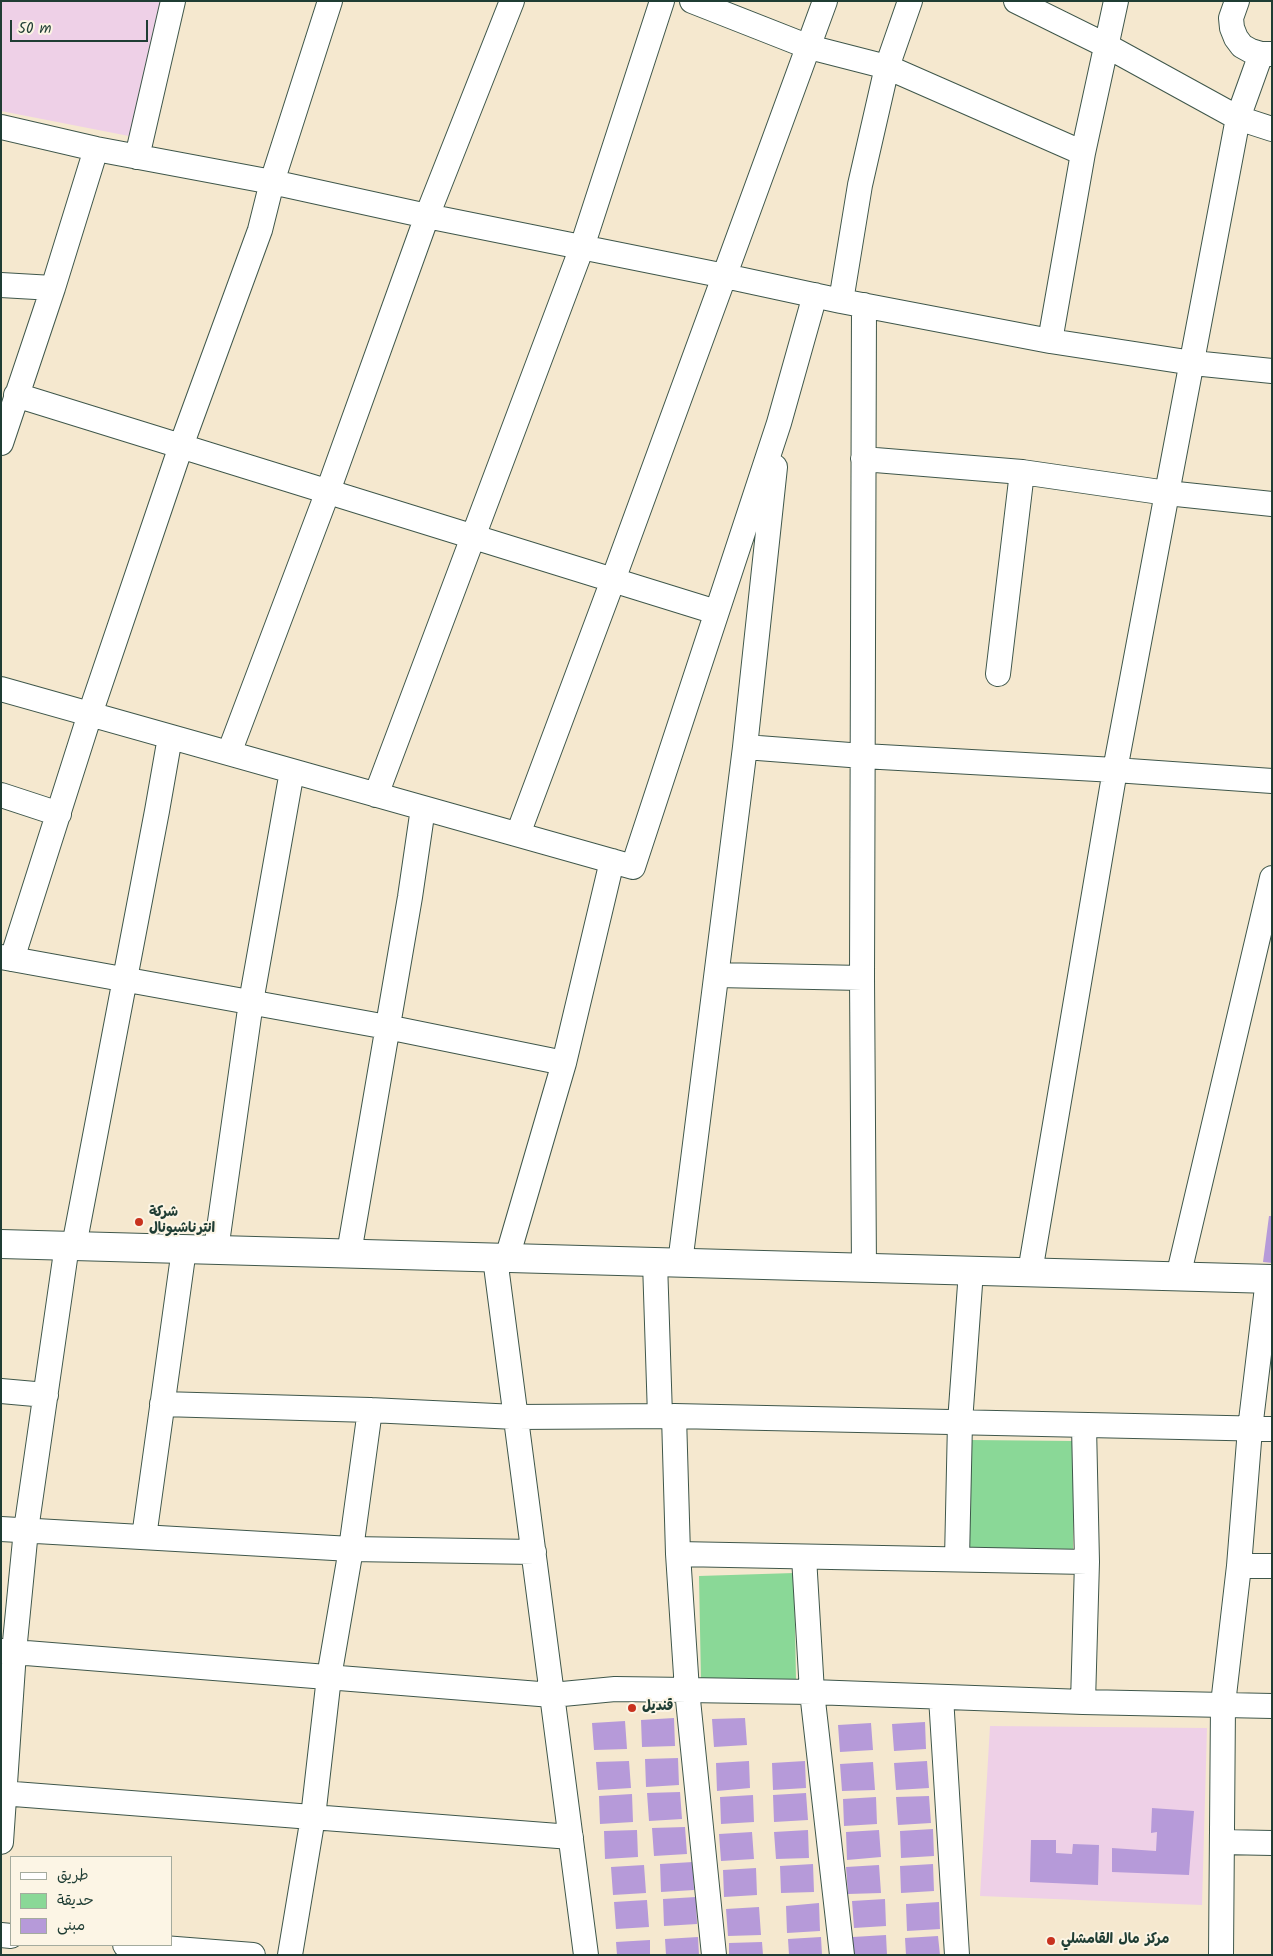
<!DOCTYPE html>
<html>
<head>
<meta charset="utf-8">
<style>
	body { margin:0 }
	#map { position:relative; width:1273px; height:1956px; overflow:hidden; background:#f5e8cf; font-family:Kalam,"Playpen Sans Arabic",sans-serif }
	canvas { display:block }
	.frame { position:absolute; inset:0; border:2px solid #1f3d34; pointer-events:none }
	.legend { position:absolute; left:10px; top:1856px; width:162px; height:90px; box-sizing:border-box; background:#fcf5e5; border:1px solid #a4ab9e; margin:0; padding:6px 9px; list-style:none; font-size:15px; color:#1f3d34 }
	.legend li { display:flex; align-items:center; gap:10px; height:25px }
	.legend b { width:25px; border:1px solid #a4ab9e }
	.scale { position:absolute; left:10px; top:20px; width:138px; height:22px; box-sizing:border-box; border:2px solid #1f3d34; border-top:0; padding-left:6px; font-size:15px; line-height:18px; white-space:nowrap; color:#1f3d34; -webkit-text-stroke:4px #fcf5e5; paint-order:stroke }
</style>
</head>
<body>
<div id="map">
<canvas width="1273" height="1956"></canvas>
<div class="frame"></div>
<ul class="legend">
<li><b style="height:6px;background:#fff"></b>طريق</li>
<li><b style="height:14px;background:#8ad897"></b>حديقة</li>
<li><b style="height:14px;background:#b69ad9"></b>مبنى</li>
</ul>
<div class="scale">50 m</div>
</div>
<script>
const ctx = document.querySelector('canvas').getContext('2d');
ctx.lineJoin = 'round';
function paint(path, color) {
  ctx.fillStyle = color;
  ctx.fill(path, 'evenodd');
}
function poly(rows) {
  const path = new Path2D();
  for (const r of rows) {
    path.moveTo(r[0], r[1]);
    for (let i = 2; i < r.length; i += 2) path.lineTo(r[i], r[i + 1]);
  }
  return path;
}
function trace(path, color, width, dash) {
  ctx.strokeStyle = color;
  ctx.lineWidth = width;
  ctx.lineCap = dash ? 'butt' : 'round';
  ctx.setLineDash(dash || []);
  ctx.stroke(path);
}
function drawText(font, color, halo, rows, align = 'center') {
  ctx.font = font + ' Kalam,"Playpen Sans Arabic",sans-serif';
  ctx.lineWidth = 4;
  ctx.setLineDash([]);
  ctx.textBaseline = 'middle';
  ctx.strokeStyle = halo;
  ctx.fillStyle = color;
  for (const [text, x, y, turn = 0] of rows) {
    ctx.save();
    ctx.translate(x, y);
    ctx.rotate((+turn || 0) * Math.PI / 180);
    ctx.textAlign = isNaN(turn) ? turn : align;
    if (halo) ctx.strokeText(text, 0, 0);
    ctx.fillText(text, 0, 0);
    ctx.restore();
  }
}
paint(poly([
	[1,1,164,1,134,137,1,111],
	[990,1726,1207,1728,1202,1905,980,1896]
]), '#eed0e7');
paint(poly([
	[970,1440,1074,1441,1073,1549,970,1548],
	[794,1573,796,1680,701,1682,699,1576]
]), '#8ad897');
paint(poly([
	[1269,1216,1272,1216,1272,1263,1263,1262],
	[674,1718,675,1746,642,1747,641,1720],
	[745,1718,747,1745,714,1747,712,1719],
	[625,1721,627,1749,594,1750,592,1723],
	[925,1722,926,1749,894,1751,892,1724],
	[871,1723,873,1750,840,1752,838,1725],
	[678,1758,679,1785,646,1787,645,1759],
	[629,1761,631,1788,598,1790,596,1762],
	[749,1761,750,1788,717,1791,716,1763],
	[805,1761,806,1788,773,1790,772,1763],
	[927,1761,929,1788,896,1790,894,1763],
	[873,1762,875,1790,842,1791,840,1764],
	[680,1792,682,1819,649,1821,647,1793],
	[806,1793,808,1820,774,1822,773,1795],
	[632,1794,633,1822,600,1824,599,1796],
	[753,1795,754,1822,721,1824,720,1797],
	[929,1796,931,1823,898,1825,896,1797],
	[876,1797,877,1824,844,1826,843,1799],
	[1152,1808,1194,1811,1189,1875,1112,1872,1112,1848,1156,1851,1157,1832,1151,1833],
	[685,1827,687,1854,654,1856,652,1828],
	[933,1829,934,1856,901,1858,900,1831],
	[637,1830,638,1857,605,1859,604,1831],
	[808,1830,809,1858,776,1859,774,1832],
	[879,1830,881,1857,847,1860,846,1832],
	[752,1832,754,1859,721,1861,719,1834],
	[1031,1840,1056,1840,1056,1853,1072,1854,1073,1844,1099,1845,1098,1885,1030,1882],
	[693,1862,694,1890,661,1892,660,1864],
	[813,1864,814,1892,781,1893,780,1866],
	[933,1864,934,1891,901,1893,900,1866],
	[644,1865,646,1893,613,1895,611,1867],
	[879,1865,881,1893,848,1894,846,1867],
	[756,1868,757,1895,724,1897,723,1870],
	[696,1897,697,1924,664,1926,663,1899],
	[885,1899,886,1926,854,1928,852,1901],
	[647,1900,649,1927,616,1929,614,1902],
	[939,1902,940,1929,907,1931,906,1904],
	[819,1903,820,1931,787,1933,786,1906],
	[759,1907,761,1935,728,1936,726,1909],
	[886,1935,887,1955,853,1955,853,1937],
	[938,1936,940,1955,906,1955,905,1938],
	[698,1937,699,1955,666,1955,665,1939],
	[821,1937,822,1955,789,1955,788,1939],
	[650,1940,650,1955,617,1955,616,1942],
	[762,1942,763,1955,729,1955,729,1943]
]), '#b69ad9');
const minor = poly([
	[692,1,809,47,887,67,1083,153],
	[1016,1,1107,46,1238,118,1272,129],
	[1237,1,1231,18,1232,28,1236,38,1242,46,1251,51,1261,54,1272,54],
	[1,127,96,149,272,182,427,216,725,276,841,301,1050,341,1193,363,1272,371],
	[137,157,173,1],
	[1,285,53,288],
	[841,301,860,185,887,67,910,1],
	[1050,341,1083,153,1116,1],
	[16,395,716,612],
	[1,443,53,288,96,149],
	[863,459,1022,472,1167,493,1272,504],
	[998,674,1022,472],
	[1,689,633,867,779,423,815,295],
	[745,747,863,756,1115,770,1272,781],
	[229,753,328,491,427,216,512,1],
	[1,795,59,814],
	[376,795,582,247,662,1],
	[518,834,613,580,825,1],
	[1,957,387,1027,564,1063],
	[12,959,90,714,181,446,260,230,272,182,330,1],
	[717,975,862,978],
	[74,1246,157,811,170,737],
	[216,1250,251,1002,292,771],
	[349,1253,410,897,423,808],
	[495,1258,586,1955],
	[507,1258,564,1063,612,861],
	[655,1262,660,1416],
	[680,1263,745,747,775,467],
	[864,1268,862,978,864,305],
	[1030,1272,1115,770,1167,493,1238,118,1261,54],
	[1178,1277,1272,878],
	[1,1391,46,1395],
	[162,1404,370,1410,516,1417,674,1416,1272,1429],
	[674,1416,678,1554,687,1690,714,1955],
	[1,1529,351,1549,534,1552],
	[144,1537,184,1249],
	[678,1554,1087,1562],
	[804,1557,812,1692,842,1955],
	[957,1559,960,1422,971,1271],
	[1239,1566,1272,1566],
	[1,1651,552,1695,615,1689,687,1690,812,1692,1083,1702,1272,1706],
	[941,1697,957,1955],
	[1083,1702,1087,1562,1084,1426],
	[1,1793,571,1837],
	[1,1842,14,1652,26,1530,67,1245],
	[1222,1842,1272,1843],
	[1,1935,11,1936],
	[125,1945,253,1955],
	[290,1955,313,1817,329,1677,351,1549,370,1410],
	[1221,1955,1223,1704,1239,1566,1250,1429,1268,1279]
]);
const major = poly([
	[1,1244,1272,1279]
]);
trace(minor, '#3f574b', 26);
trace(major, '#3f574b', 30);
trace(minor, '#fff', 24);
trace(major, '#fff', 28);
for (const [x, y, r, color] of [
	[139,1222,5,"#c8321e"],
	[632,1708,5,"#c8321e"],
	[1051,1941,5,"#c8321e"]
]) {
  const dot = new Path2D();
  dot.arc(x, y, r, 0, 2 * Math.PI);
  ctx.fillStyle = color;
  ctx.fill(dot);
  trace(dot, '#fcf5e5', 2);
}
drawText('bold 14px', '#1f3d34', '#fcf5e5', [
	["شركة",149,1214],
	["انترناشيونال",149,1230],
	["قنديل",642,1708],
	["مركز مال القامشلي",1061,1941]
], 'left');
</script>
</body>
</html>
